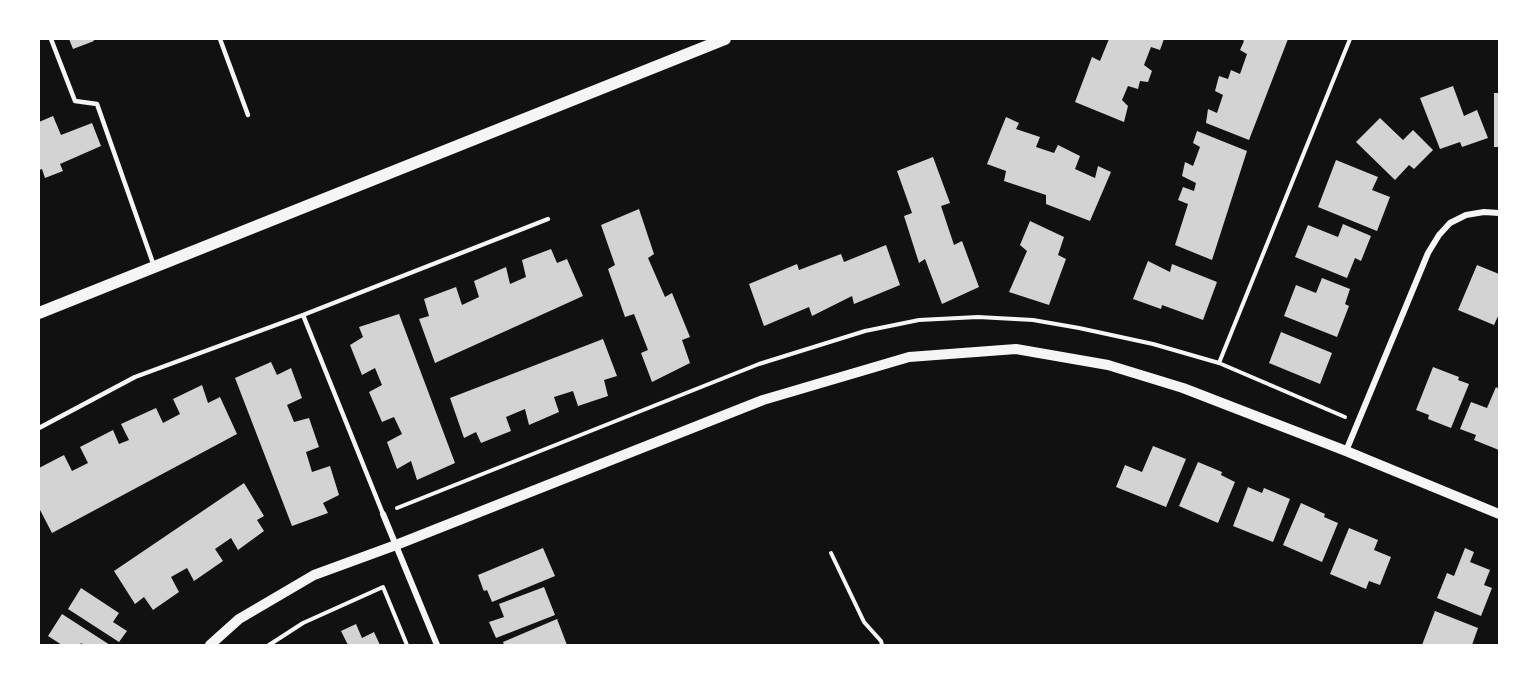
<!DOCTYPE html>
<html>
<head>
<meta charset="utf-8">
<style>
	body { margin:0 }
	#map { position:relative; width:1538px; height:684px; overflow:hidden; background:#111; font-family:Mulish,sans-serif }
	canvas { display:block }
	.frame { position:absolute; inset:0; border:40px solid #fff; pointer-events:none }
</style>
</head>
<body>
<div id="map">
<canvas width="1538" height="684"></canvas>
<div class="frame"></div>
</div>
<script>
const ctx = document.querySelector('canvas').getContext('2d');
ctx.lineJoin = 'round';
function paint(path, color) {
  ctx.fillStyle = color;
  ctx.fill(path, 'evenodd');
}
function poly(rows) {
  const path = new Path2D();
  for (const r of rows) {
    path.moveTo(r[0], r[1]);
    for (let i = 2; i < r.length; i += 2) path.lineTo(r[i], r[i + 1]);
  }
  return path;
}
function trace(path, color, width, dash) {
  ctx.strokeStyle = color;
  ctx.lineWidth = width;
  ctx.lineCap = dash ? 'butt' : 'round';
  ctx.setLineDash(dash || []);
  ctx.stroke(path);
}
paint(poly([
	[69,39,93,39,94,41,73,49],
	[1109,39,1164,39,1160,50,1151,47,1144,65,1152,71,1148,82,1140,81,1138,89,1128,86,1122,100,1128,106,1124,122,1075,102,1092,57,1100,61],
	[1242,39,1288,39,1249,140,1206,123,1208,109,1217,113,1223,95,1215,91,1219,76,1228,79,1231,70,1240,74,1247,54,1240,50,1244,41],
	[1453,86,1464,116,1477,110,1488,138,1462,147,1460,142,1440,149,1420,98],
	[1494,93,1499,93,1499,147,1494,147],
	[53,116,61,135,92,123,101,146,60,164,63,171,45,178,42,169,39,170,39,122],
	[1006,117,1019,123,1016,129,1040,137,1036,147,1054,153,1058,145,1080,156,1075,169,1095,178,1098,166,1111,172,1090,221,1046,204,1046,195,1004,181,1006,171,987,164],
	[1380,118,1403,140,1413,130,1433,150,1414,169,1409,165,1395,180,1356,142],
	[1197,131,1247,151,1212,260,1175,245,1188,204,1178,200,1183,187,1194,191,1196,183,1182,176,1185,162,1193,166,1200,147,1193,143],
	[933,157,950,203,941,206,954,245,962,241,979,287,942,304,925,259,919,263,904,216,912,213,897,171],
	[1336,160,1378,177,1372,190,1390,197,1377,231,1318,207],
	[639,209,654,254,648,258,665,297,672,293,690,337,682,340,690,363,652,382,641,353,648,350,634,314,625,317,608,269,615,265,601,225],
	[1030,221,1064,237,1058,255,1066,259,1049,305,1009,292,1027,251,1020,245],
	[1343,224,1371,236,1361,261,1355,258,1347,278,1295,257,1308,225,1338,237],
	[886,245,900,285,854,304,852,296,812,316,809,307,764,326,749,284,797,264,799,270,841,254,844,262],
	[551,249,557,263,567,259,583,296,435,363,419,319,429,316,424,299,456,287,462,305,479,297,474,281,506,267,510,284,526,277,522,260],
	[1148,261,1170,272,1172,264,1217,282,1203,320,1162,305,1161,309,1133,299],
	[1477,265,1499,274,1499,314,1494,325,1458,310],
	[1322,278,1350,289,1345,304,1349,306,1337,337,1284,316,1296,285,1316,293],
	[399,314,455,463,417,480,411,461,397,469,387,442,402,434,394,417,382,422,369,392,382,385,375,368,362,375,350,345,363,337,359,327],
	[1281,332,1332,353,1320,384,1269,363],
	[603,339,617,376,604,380,608,396,578,406,573,391,554,397,559,412,529,425,525,409,506,417,511,431,481,443,476,432,464,438,450,398],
	[271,362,277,375,291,368,302,398,287,405,294,422,309,418,319,447,306,452,312,472,330,466,339,495,323,503,328,513,292,526,235,378],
	[1433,367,1459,377,1458,380,1469,384,1451,428,1428,419,1429,415,1416,410],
	[202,385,208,403,220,397,237,434,52,533,39,508,39,468,64,455,72,471,88,463,80,447,113,430,119,444,129,440,121,424,156,408,163,423,180,414,173,399],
	[1496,387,1499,389,1499,450,1474,440,1476,435,1460,429,1471,402,1487,408],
	[1153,446,1186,459,1166,507,1116,487,1125,465,1142,472],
	[1198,462,1222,472,1221,475,1235,482,1218,523,1179,506],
	[244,483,264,516,257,520,264,531,238,550,231,538,215,549,223,561,194,581,187,568,171,577,179,592,153,610,144,597,135,604,114,571],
	[1248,487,1262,493,1264,488,1290,499,1273,542,1233,526],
	[1301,503,1325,514,1324,517,1338,523,1322,562,1283,545],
	[1349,528,1378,540,1374,550,1391,557,1380,585,1369,581,1366,589,1330,574],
	[543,548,555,576,492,602,487,590,484,591,483,589,478,575],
	[1465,548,1474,552,1470,562,1490,570,1484,585,1492,588,1481,616,1437,598,1447,573,1454,576],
	[544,587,555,615,496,638,489,622,504,617,499,604],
	[81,588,119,613,113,622,127,631,119,642,68,609],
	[1435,611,1478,628,1472,645,1422,645],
	[62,614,110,645,84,645,81,643,80,645,62,645,48,636],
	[557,619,567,645,504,645,503,642],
	[356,624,362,638,374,632,380,645,348,645,341,631]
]), '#d3d3d3');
trace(poly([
	[1219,363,1350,39],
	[397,508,759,364,865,331,919,320,978,317,1033,320,1079,328,1153,344,1219,363,1345,417],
	[831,553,864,622,881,641,882,645],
	[269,645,303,623,383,587,407,645]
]), '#f5f5f5', 4);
trace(poly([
	[51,39,75,101,97,104,154,266],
	[220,39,248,115],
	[303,315,383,514],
	[39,428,135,377,303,315,548,219]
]), '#f5f5f5', 4.5);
trace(poly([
	[1346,451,1428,253,1439,235,1450,223,1466,215,1484,212,1499,213],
	[383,514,437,645]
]), '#f5f5f5', 6);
trace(poly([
	[210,645,239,619,314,575,396,545,763,400,909,357,1016,349,1108,365,1183,388,1346,451,1499,514]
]), '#f5f5f5', 10);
trace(poly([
	[39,313,725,39]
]), '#f5f5f5', 12);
</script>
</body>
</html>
